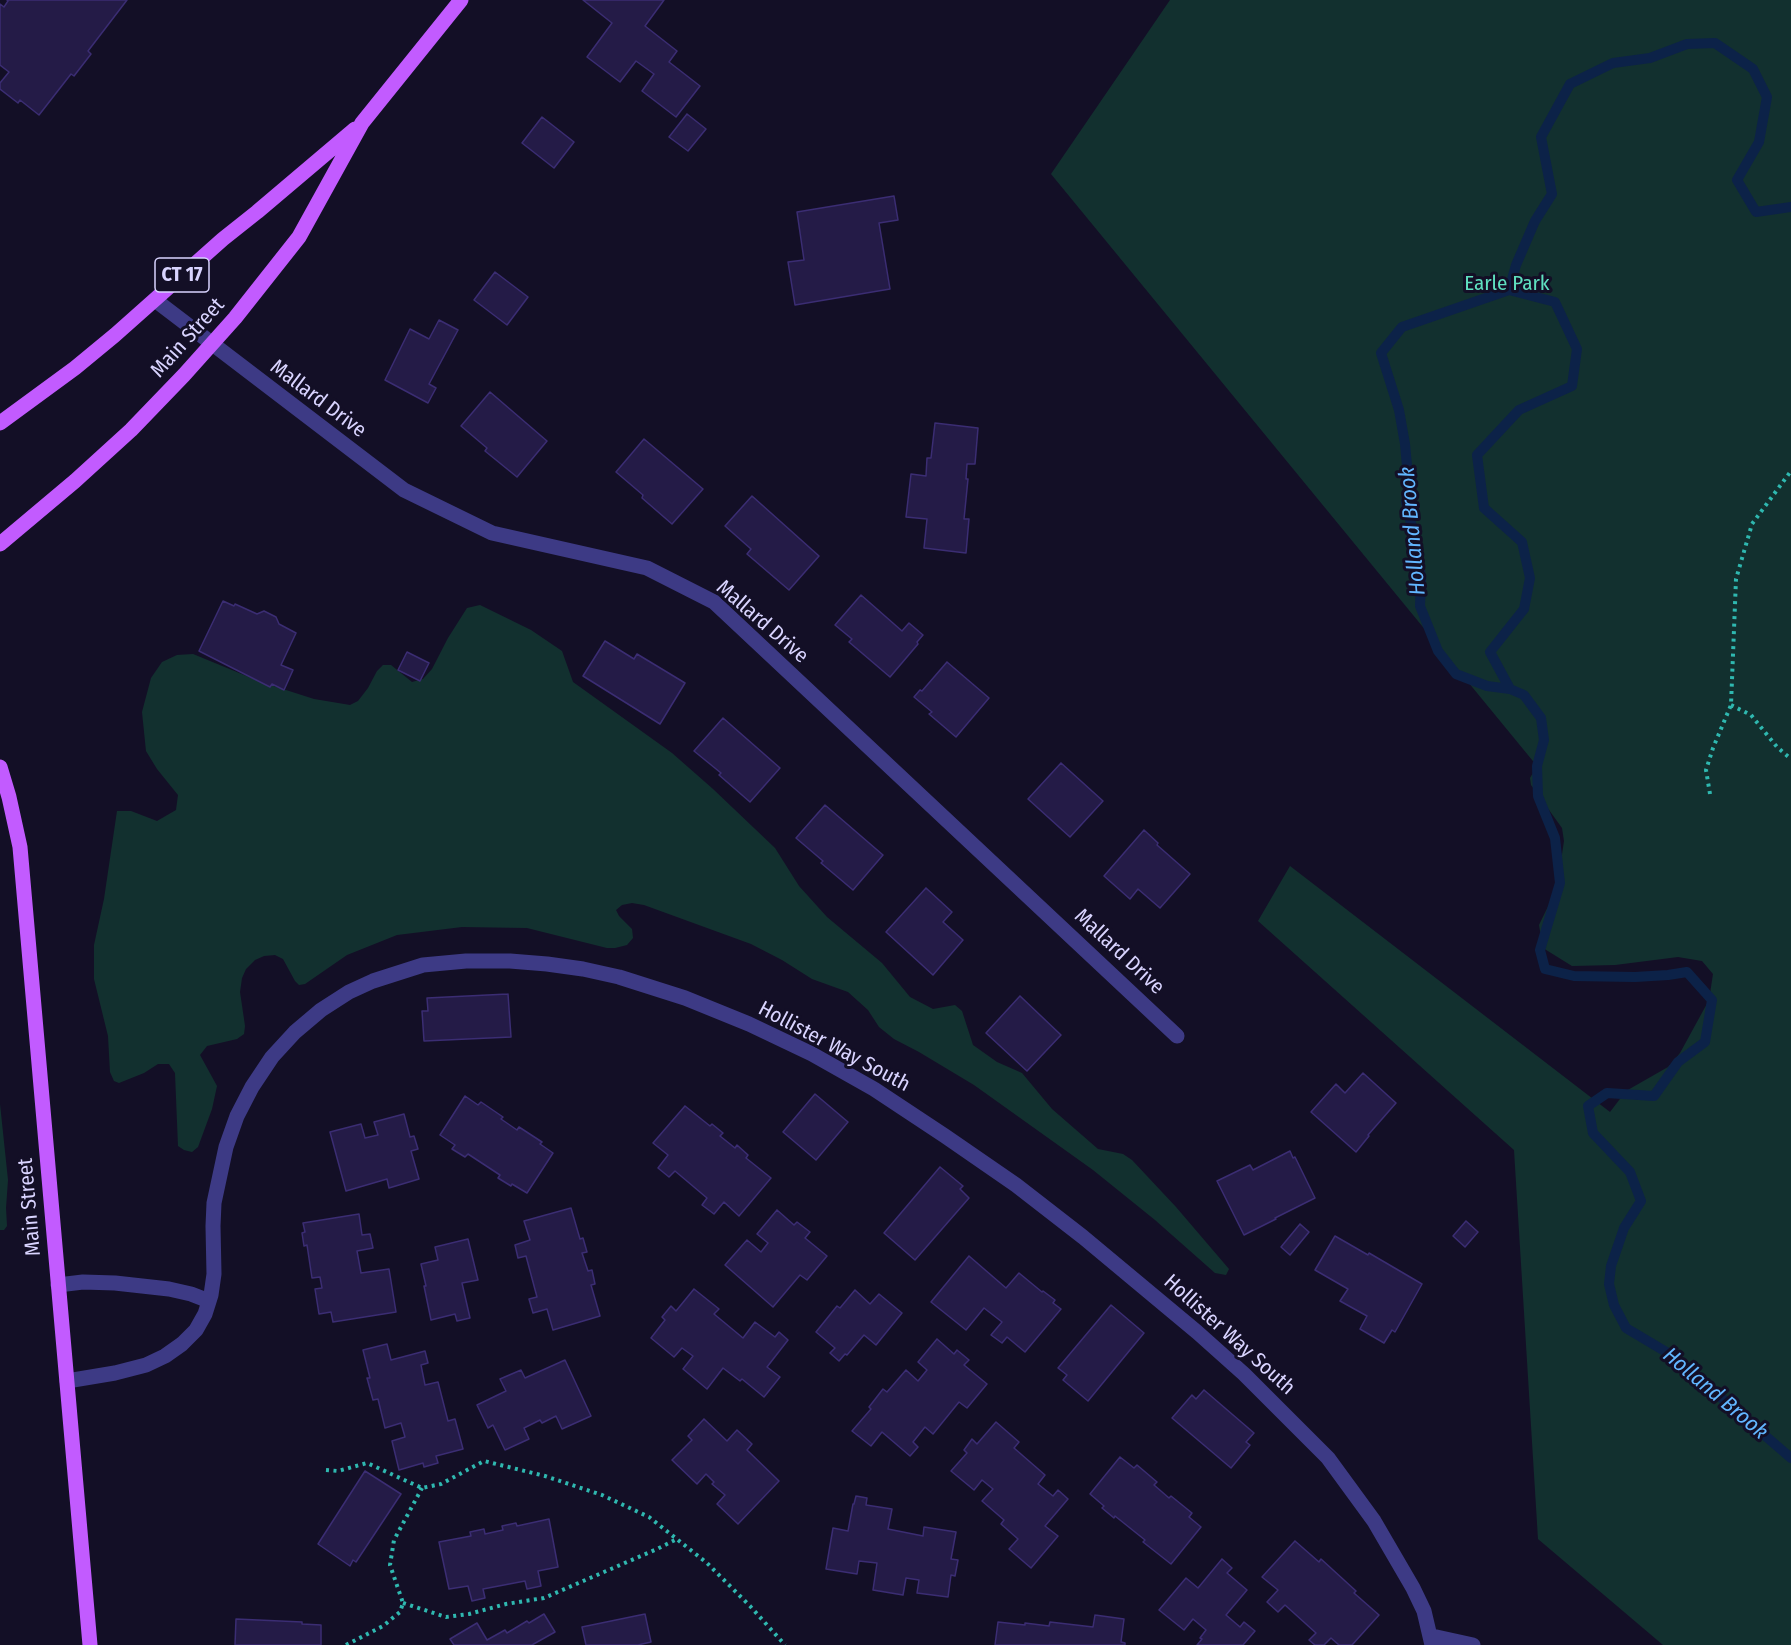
<!DOCTYPE html>
<html>
<head>
<meta charset="utf-8">
<style>
	body { margin:0 }
	canvas { display:block; background:#130f26 }
</style>
</head>
<body>
<canvas width="1791" height="1645"></canvas>
<script>
const ctx = document.querySelector('canvas').getContext('2d');
ctx.lineJoin = 'round';
function paint(path, color) {
  ctx.fillStyle = color;
  ctx.fill(path, 'evenodd');
}
function poly(rows) {
  const path = new Path2D();
  for (const r of rows) {
    path.moveTo(r[0], r[1]);
    for (let i = 2; i < r.length; i += 2) path.lineTo(r[i], r[i + 1]);
  }
  return path;
}
function trace(path, color, width, dash) {
  ctx.strokeStyle = color;
  ctx.lineWidth = width;
  ctx.lineCap = dash ? 'butt' : 'round';
  ctx.setLineDash(dash || []);
  ctx.stroke(path);
}
function drawText(font, color, halo, rows, align = 'center') {
  ctx.font = font + ' "Fira Sans Condensed",sans-serif';
  ctx.lineWidth = 6;
  ctx.setLineDash([]);
  ctx.textBaseline = 'middle';
  ctx.strokeStyle = halo;
  ctx.fillStyle = color;
  for (const [text, x, y, turn = 0] of rows) {
    ctx.save();
    ctx.translate(x, y);
    ctx.rotate((+turn || 0) * Math.PI / 180);
    ctx.textAlign = isNaN(turn) ? turn : align;
    if (halo) ctx.strokeText(text, 0, 0);
    ctx.fillText(text, 0, 0);
    ctx.restore();
  }
}
paint(poly([
	[1170,0,1791,0,1791,1645,1663,1645,1538,1539,1514,1150,1258,921,1290,866,1610,1112,1626,1091,1668,1067,1680,1053,1709,1000,1713,974,1702,961,1678,957,1615,965,1572,966,1543,948,1539,925,1557,888,1564,841,1562,828,1531,785,1530,778,1537,766,1051,174],
	[480,605,531,630,562,651,573,682,672,753,713,789,775,848,799,886,827,917,882,963,910,997,933,1009,955,1005,962,1011,973,1045,997,1062,1022,1073,1052,1109,1098,1149,1123,1154,1132,1160,1176,1207,1229,1269,1226,1275,1215,1273,1155,1220,1093,1170,974,1085,919,1052,894,1039,879,1027,868,1010,848,992,812,979,782,960,751,944,644,905,632,903,622,905,616,910,619,916,632,929,633,938,627,945,615,948,607,948,527,928,462,927,397,935,347,955,305,984,299,985,295,981,283,959,275,955,264,956,255,960,246,969,242,978,240,992,245,1026,244,1034,237,1039,207,1046,200,1055,217,1086,212,1109,198,1147,192,1152,184,1150,178,1146,175,1073,169,1064,158,1064,144,1073,119,1083,114,1081,110,1072,108,1036,94,979,94,945,104,899,117,811,131,811,157,821,176,810,178,795,157,769,146,751,142,712,151,678,162,662,177,655,193,654,261,682,314,699,350,705,358,701,368,688,377,671,383,665,391,665,412,682,423,679,432,669,448,638,467,608],
	[0,1104,8,1180,6,1208,7,1226,4,1230,0,1230]
]), '#12302f');
trace(poly([
	[1791,207,1756,212,1737,180,1759,142,1767,97,1753,69,1715,43,1687,44,1650,58,1613,63,1570,84,1541,137,1552,194,1535,221,1516,265,1509,290,1402,327,1381,353,1399,410,1405,444,1409,487,1406,502,1418,553,1421,579,1420,606,1438,651,1456,674,1487,686,1510,689,1524,695,1541,718,1544,740,1537,766,1538,796,1555,838,1560,883,1540,950,1545,969,1574,976,1635,977,1668,975,1687,972,1712,1000,1705,1042,1678,1062,1654,1096,1607,1093,1588,1106,1593,1133,1630,1172,1641,1201,1624,1228,1611,1266,1609,1284,1614,1305,1626,1328,1673,1356,1791,1458],
	[1509,290,1555,302,1577,349,1572,386,1519,410,1477,455,1484,508,1522,542,1530,578,1524,609,1490,652,1510,689]
]), '#0c2248', 10);
const building = poly([
	[7,0,127,0,88,51,91,54,74,76,71,74,39,115,20,100,18,103,0,89,0,83,9,72,0,65,0,4,4,7,8,1,7,0],
	[583,0,664,0,645,26,677,51,669,62,700,86,676,117,642,91,654,74,636,61,620,82,587,57,612,23,583,0],
	[687,114,706,129,688,151,669,137,687,114],
	[542,117,574,142,554,168,522,143,542,117],
	[894,196,898,220,879,223,890,289,795,305,788,262,804,260,797,212,894,196],
	[495,272,528,297,507,325,474,300,495,272],
	[439,320,458,330,429,384,436,388,428,403,385,380,410,329,429,339,439,320],
	[490,392,547,441,517,477,485,451,487,448,461,426,490,392],
	[935,423,978,428,975,464,967,464,966,479,968,479,964,519,969,519,966,553,924,548,927,519,906,517,911,474,926,476,927,458,931,458,935,423],
	[644,439,703,489,672,524,642,498,643,495,616,472,644,439],
	[752,496,819,556,789,590,747,554,751,549,725,526,752,496],
	[861,595,902,631,909,623,923,635,917,642,918,644,890,677,849,642,852,639,835,625,861,595],
	[223,601,234,606,235,604,257,614,264,611,276,617,279,624,296,633,281,665,293,670,284,690,272,684,270,687,199,651,223,601],
	[605,641,634,659,637,654,685,683,660,724,583,676,605,641],
	[407,652,429,663,420,681,398,670,407,652],
	[947,662,989,698,956,737,929,714,932,712,914,697,920,690,922,691,947,662],
	[723,718,780,768,750,802,719,775,721,773,694,751,723,718],
	[1061,763,1103,801,1070,837,1028,799,1061,763],
	[825,805,883,855,853,890,821,863,823,861,796,838,825,805],
	[1144,830,1158,843,1157,845,1190,874,1160,908,1138,889,1130,899,1104,876,1144,830],
	[926,888,952,912,943,922,963,940,933,975,886,932,926,888],
	[508,994,511,1037,424,1041,422,1011,428,1011,427,998,508,994],
	[1020,996,1061,1035,1027,1071,986,1033,1020,996],
	[1363,1073,1396,1103,1368,1135,1369,1136,1356,1152,1311,1112,1336,1084,1345,1093,1363,1073],
	[815,1094,848,1122,816,1160,783,1132,815,1094],
	[465,1096,478,1105,481,1102,503,1117,501,1119,517,1130,519,1127,542,1142,540,1144,553,1153,527,1193,512,1184,511,1186,498,1178,500,1175,468,1154,465,1157,452,1149,455,1145,440,1135,465,1096],
	[685,1106,710,1126,712,1124,723,1133,720,1136,735,1148,737,1145,748,1155,746,1158,771,1178,739,1216,724,1202,714,1214,702,1205,707,1198,675,1171,669,1177,658,1168,668,1155,653,1143,685,1106],
	[404,1114,410,1137,414,1136,418,1149,411,1151,419,1179,389,1188,387,1179,346,1191,330,1132,361,1124,365,1138,378,1135,374,1122,404,1114],
	[1290,1151,1293,1158,1295,1157,1315,1198,1275,1218,1276,1219,1244,1235,1217,1181,1250,1165,1253,1170,1290,1151],
	[940,1167,963,1186,960,1189,969,1198,915,1260,884,1233,940,1167],
	[571,1208,580,1239,583,1238,587,1252,582,1253,588,1271,592,1270,595,1284,591,1285,600,1316,553,1330,547,1309,533,1313,529,1299,537,1297,526,1256,518,1258,515,1245,530,1240,524,1221,571,1208],
	[777,1210,794,1225,797,1222,810,1232,805,1238,827,1256,807,1280,800,1275,773,1307,725,1265,747,1240,761,1252,768,1243,757,1234,777,1210],
	[359,1214,362,1235,370,1234,373,1248,357,1251,361,1273,389,1269,396,1312,333,1322,331,1312,319,1314,315,1289,322,1288,320,1277,312,1278,307,1245,304,1246,302,1233,305,1232,303,1223,359,1214],
	[1466,1221,1478,1232,1465,1247,1453,1236,1466,1221],
	[1300,1224,1309,1232,1290,1255,1281,1247,1300,1224],
	[1335,1236,1368,1255,1369,1253,1422,1284,1395,1332,1392,1330,1384,1343,1360,1329,1367,1316,1340,1301,1348,1289,1315,1270,1335,1236],
	[468,1239,478,1280,462,1283,470,1318,457,1321,455,1314,431,1320,424,1286,426,1286,421,1264,438,1260,435,1247,468,1239],
	[969,1256,1006,1288,1019,1273,1042,1292,1043,1291,1055,1300,1053,1303,1061,1309,1025,1352,1007,1337,1002,1343,991,1335,1002,1322,984,1308,966,1330,931,1302,969,1256],
	[694,1289,719,1309,714,1314,743,1338,755,1322,775,1337,779,1332,788,1340,767,1367,780,1377,764,1397,742,1379,740,1381,723,1368,707,1389,683,1369,693,1356,682,1348,674,1357,651,1338,665,1320,662,1317,671,1306,676,1311,694,1289],
	[855,1290,870,1304,879,1294,902,1313,876,1345,864,1335,847,1355,845,1354,839,1361,830,1353,835,1348,816,1332,837,1306,840,1308,855,1290],
	[1111,1305,1144,1333,1088,1401,1063,1380,1067,1375,1058,1368,1111,1305],
	[937,1339,954,1354,957,1350,969,1360,964,1365,987,1384,967,1408,959,1402,933,1434,925,1427,913,1442,918,1447,910,1456,882,1432,871,1446,852,1431,871,1409,869,1407,883,1389,887,1392,906,1370,918,1381,927,1370,918,1362,937,1339],
	[387,1344,391,1360,425,1351,428,1363,421,1365,425,1385,438,1382,448,1421,455,1419,463,1449,436,1456,438,1463,424,1467,423,1463,399,1470,392,1441,405,1437,401,1423,385,1428,378,1399,373,1400,367,1378,370,1378,363,1350,387,1344],
	[565,1360,591,1416,562,1429,556,1416,542,1423,540,1420,524,1428,529,1439,505,1450,493,1425,488,1428,477,1405,506,1391,500,1379,521,1370,525,1378,565,1360],
	[1204,1390,1254,1433,1246,1442,1250,1445,1231,1468,1172,1418,1192,1395,1196,1399,1204,1390],
	[704,1419,727,1441,737,1430,752,1444,747,1450,779,1481,738,1524,717,1504,725,1495,712,1484,714,1482,706,1474,697,1484,672,1460,692,1440,688,1436,704,1419],
	[996,1422,1019,1442,1014,1448,1045,1475,1038,1484,1053,1496,1058,1490,1068,1499,1045,1526,1058,1536,1031,1568,1009,1549,1018,1539,1001,1524,1004,1520,982,1501,993,1489,982,1480,974,1490,951,1471,967,1453,964,1450,972,1439,977,1444,996,1422],
	[1120,1457,1134,1468,1137,1465,1157,1482,1154,1485,1169,1498,1171,1496,1192,1513,1189,1517,1201,1527,1171,1564,1143,1542,1145,1540,1115,1516,1114,1518,1102,1508,1104,1506,1090,1494,1120,1457],
	[365,1471,401,1494,356,1562,353,1560,350,1566,318,1544,365,1471],
	[856,1496,867,1498,866,1505,892,1509,888,1529,923,1536,924,1527,956,1532,951,1559,958,1560,955,1576,951,1575,948,1597,917,1593,919,1580,906,1578,903,1595,873,1590,877,1563,859,1561,857,1574,826,1569,833,1528,848,1531,853,1504,854,1504,856,1496],
	[549,1519,558,1567,538,1571,541,1586,527,1589,525,1581,483,1589,485,1598,472,1601,468,1586,449,1589,439,1542,471,1536,470,1532,484,1529,485,1534,503,1530,502,1526,516,1523,517,1526,549,1519],
	[1295,1541,1319,1562,1321,1559,1356,1591,1354,1593,1379,1615,1352,1645,1339,1645,1331,1638,1324,1645,1315,1645,1309,1640,1316,1633,1285,1605,1278,1612,1267,1602,1278,1590,1262,1577,1295,1541],
	[1222,1559,1232,1568,1227,1573,1247,1590,1226,1615,1240,1627,1244,1622,1255,1631,1243,1645,1197,1645,1202,1639,1200,1638,1206,1630,1193,1619,1184,1630,1159,1610,1186,1578,1198,1588,1222,1559],
	[544,1614,555,1632,532,1645,454,1645,450,1639,477,1623,487,1640,505,1630,507,1633,527,1621,529,1623,544,1614],
	[645,1614,651,1642,638,1645,586,1645,582,1627,645,1614],
	[1095,1615,1124,1619,1121,1642,1125,1643,1125,1645,995,1645,998,1622,1025,1625,1025,1623,1049,1626,1050,1622,1093,1627,1095,1615],
	[236,1619,302,1622,302,1624,321,1625,321,1645,235,1645,236,1619]
]);
paint(building, '#241b47');
trace(building, '#3b2d73', 1.5);
trace(poly([
	[1731,705,1751,715,1777,747,1791,759],
	[1710,794,1706,770,1713,748,1731,705,1736,579,1752,524,1791,471],
	[326,1470,338,1471,367,1463,422,1488,441,1484,484,1461,545,1476,602,1495,649,1517,707,1563,750,1606,785,1645],
	[403,1603,446,1617,469,1614,506,1604,544,1598,657,1549,677,1539],
	[346,1645,383,1626,400,1612,403,1603,390,1565,394,1540,422,1488]
]), '#2fb8b0', 4, [3, 4.5]);
trace(poly([
	[155,300,404,490,492,533,647,568,714,602,1177,1036],
	[58,1285,83,1282,115,1283,169,1289,191,1294,209,1301],
	[67,1381,115,1373,146,1365,165,1356,182,1344,196,1330,205,1314,211,1295,214,1274,213,1226,214,1203,226,1147,237,1116,252,1087,272,1057,295,1032,321,1010,349,992,373,981,423,965,466,961,510,961,547,964,583,969,619,977,685,998,749,1024,812,1054,874,1089,945,1136,1016,1185,1083,1237,1197,1332,1244,1374,1328,1458,1374,1521,1413,1588,1424,1611,1432,1645],
	[1432,1636,1473,1645]
]), '#3d3a85', 15);
trace(poly([
	[0,423,75,368,115,335,223,239,257,212,355,129],
	[0,544,75,481,131,430,184,375,235,318,299,237,362,123,461,0],
	[0,767,9,797,20,847,90,1645]
]), '#c25bff', 15);
for (const [x, y, w] of [
	[182,275,54]
]) {
  const box = new Path2D();
  box.roundRect(x - w / 2, y - 17, w, 34, 4.5);
  ctx.fillStyle = '#130f26';
  ctx.fill(box);
  trace(box, '#d9d4ff', 1.5);
}
drawText('bold 20px', '#d9d4ff', null, [
	["CT 17",182,275]
]);
drawText('21px', '#5fe0c0', '#130f26', [
	["Earle Park",1507,284]
]);
drawText('21px', '#d9d4ff', '#130f26', [
	["Main Street",188,338,-48],
	["Mallard Drive",318,399,37],
	["Mallard Drive",762,622,41],
	["Mallard Drive",1119,952,43],
	["Hollister Way South",834,1047,28],
	["Main Street",30,1207,-95],
	["Hollister Way South",1229,1335,42]
]);
drawText('italic 22px', '#62b6ff', '#130f26', [
	["Holland Brook",1413,531,-95],
	["Holland Brook",1715,1394,40]
]);
</script>
</body>
</html>
